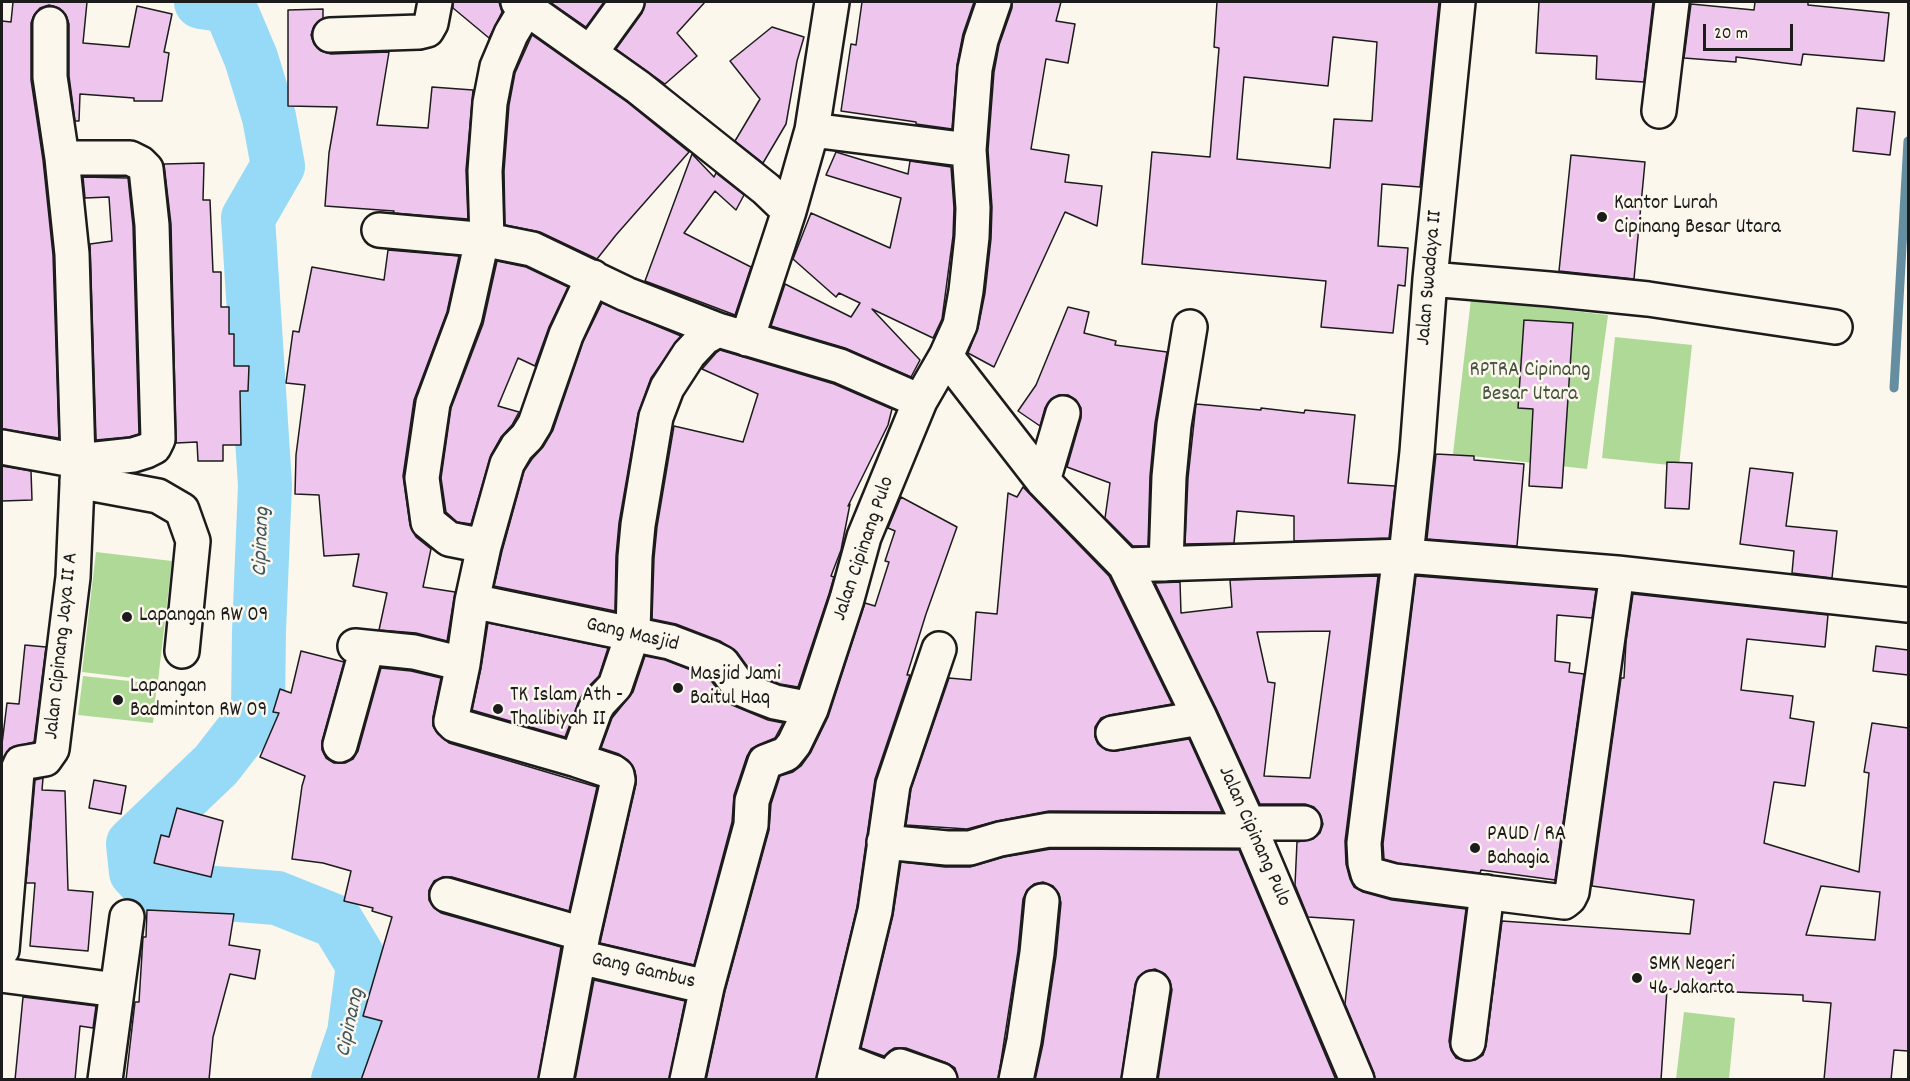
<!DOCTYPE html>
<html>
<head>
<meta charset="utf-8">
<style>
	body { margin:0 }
	#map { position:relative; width:1910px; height:1081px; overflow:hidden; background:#fbf7ec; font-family:Dekko,sans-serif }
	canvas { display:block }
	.frame { position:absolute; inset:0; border:3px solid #1c1c1c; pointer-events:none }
	.scale { position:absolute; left:1703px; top:24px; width:90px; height:27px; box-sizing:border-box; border:3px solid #1c1c1c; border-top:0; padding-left:8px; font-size:18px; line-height:21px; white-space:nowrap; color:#1c1c1c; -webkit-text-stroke:4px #fbf7ec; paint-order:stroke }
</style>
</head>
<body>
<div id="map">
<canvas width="1910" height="1081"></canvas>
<div class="frame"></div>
<div class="scale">20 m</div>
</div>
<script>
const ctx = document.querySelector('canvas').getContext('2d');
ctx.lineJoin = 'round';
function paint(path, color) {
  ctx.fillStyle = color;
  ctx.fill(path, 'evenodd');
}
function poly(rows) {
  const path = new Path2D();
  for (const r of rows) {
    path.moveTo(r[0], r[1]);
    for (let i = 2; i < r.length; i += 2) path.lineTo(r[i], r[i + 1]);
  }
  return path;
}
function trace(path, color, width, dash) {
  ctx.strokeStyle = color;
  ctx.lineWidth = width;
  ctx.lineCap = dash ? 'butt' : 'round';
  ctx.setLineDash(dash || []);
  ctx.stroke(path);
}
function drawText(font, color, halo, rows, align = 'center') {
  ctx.font = font + ' Dekko,sans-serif';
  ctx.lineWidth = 5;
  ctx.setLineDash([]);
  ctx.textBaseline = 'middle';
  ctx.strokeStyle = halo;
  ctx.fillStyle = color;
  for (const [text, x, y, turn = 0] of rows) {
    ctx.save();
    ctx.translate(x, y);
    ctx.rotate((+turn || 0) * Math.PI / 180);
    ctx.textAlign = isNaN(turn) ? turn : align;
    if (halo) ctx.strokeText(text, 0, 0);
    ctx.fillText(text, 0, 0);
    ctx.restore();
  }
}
paint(poly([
	[1471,299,1608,315,1587,469,1453,454],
	[1615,337,1692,345,1679,466,1602,458],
	[96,552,172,561,158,681,82,672],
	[83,676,157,684,153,723,78,715],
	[1684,1012,1735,1018,1729,1079,1676,1079]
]), '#afd997');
trace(poly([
	[1894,388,1908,141]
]), '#658ea0', 9);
trace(poly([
	[201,2,229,6,251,58,269,117,278,166,248,218,265,485,259,631,258,711,216,765,133,844,136,872,151,888,277,898,337,922,363,965,354,1033,338,1080]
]), '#96daf8', 54);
const building = poly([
	[13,2,87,2,83,43,129,47,137,6,172,14,164,52,169,53,162,101,134,101,134,98,80,94,79,121,75,121,69,76,69,24,66,15,59,8,49,5,40,8,34,15,31,23,31,80,43,160,53,255,59,438,2,429,2,21,11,22,13,2],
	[453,2,499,2,502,12,489,38,453,8,453,2],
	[550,2,604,2,586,27,550,2],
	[645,2,705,2,677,33,697,56,665,84,616,49,642,13,645,2],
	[862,2,974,2,963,34,957,65,952,129,916,124,916,122,841,111,851,44,856,45,862,2],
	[1012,2,1061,2,1056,21,1075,24,1068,63,1046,59,1031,149,1069,155,1065,182,1102,186,1097,226,1065,212,994,367,968,353,978,328,985,293,991,239,992,207,988,150,994,72,999,45,1012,8,1012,2],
	[1217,2,1439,2,1420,187,1382,184,1378,246,1408,248,1405,286,1398,285,1393,333,1321,327,1326,281,1142,264,1152,152,1210,157,1219,48,1214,47,1217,2],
	[1333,37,1377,42,1372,121,1334,119,1330,168,1237,159,1244,77,1328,86,1333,37],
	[1539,2,1653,2,1644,82,1596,79,1597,56,1536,53,1539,2],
	[1755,2,1808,2,1808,5,1889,13,1884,61,1803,54,1801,65,1736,57,1736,62,1684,58,1691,4,1754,10,1755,2],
	[323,9,323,18,314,26,311,35,314,44,321,51,331,54,389,52,377,125,428,128,432,87,473,90,466,170,468,219,393,213,394,211,325,206,329,153,337,107,288,106,288,10,323,9],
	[772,27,804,37,797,61,786,124,763,163,735,141,760,99,730,61,772,27],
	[532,35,627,102,689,152,616,235,597,259,540,232,505,225,504,171,509,105,515,73,532,35],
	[1857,108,1895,112,1890,155,1853,151,1857,108],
	[836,152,908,174,910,161,951,167,954,208,953,236,942,319,933,338,872,309,920,360,911,377,845,348,771,326,785,284,851,317,860,303,839,293,836,297,793,259,811,213,890,248,901,198,826,175,836,152],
	[692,154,714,177,716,173,744,195,736,210,715,191,684,233,751,267,735,315,645,281,692,154],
	[1571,155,1645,162,1634,279,1559,271,1571,155],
	[204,163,203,200,210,200,213,272,221,272,221,307,229,307,229,334,234,334,234,366,249,366,248,391,240,391,241,445,223,445,223,461,198,461,197,442,176,443,171,224,164,164,204,163],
	[83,177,128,178,133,226,139,434,129,437,96,440,90,244,112,241,109,197,85,198,83,177],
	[388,250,459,256,447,312,414,400,403,476,410,525,416,537,431,549,423,587,455,592,447,641,416,633,379,630,387,593,353,586,359,554,324,556,319,495,295,494,296,455,305,385,286,383,293,331,299,332,312,267,384,280,388,250],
	[497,261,526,267,568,287,549,327,535,366,518,358,498,406,519,412,512,425,501,437,491,455,471,524,457,522,446,512,441,478,451,408,483,324,497,261],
	[602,303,681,336,651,378,638,414,619,523,616,556,615,611,494,586,502,551,524,471,532,459,543,447,553,430,583,342,602,303],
	[1068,307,1089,312,1084,333,1116,341,1115,345,1167,352,1155,423,1150,476,1148,546,1133,546,1105,518,1110,483,1067,467,1081,418,1081,408,1076,400,1068,395,1059,395,1051,399,1045,408,1040,426,1018,411,1036,385,1068,307],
	[1524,320,1573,323,1562,488,1529,486,1533,409,1518,408,1524,320],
	[720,350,834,384,892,409,888,425,848,506,850,504,841,550,831,576,834,577,829,594,798,687,780,684,752,673,737,652,720,641,676,624,652,619,654,558,657,527,674,426,743,442,758,394,702,369,716,353,720,350],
	[1196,404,1261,410,1261,408,1304,413,1305,410,1355,415,1348,483,1395,486,1389,538,1294,541,1294,516,1237,511,1234,543,1185,544,1188,478,1196,404],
	[1436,454,1474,456,1474,460,1524,464,1517,546,1427,539,1436,454],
	[1667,462,1692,463,1689,509,1665,508,1667,462],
	[2,466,31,471,32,500,2,501,2,466],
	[1750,468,1793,473,1786,526,1837,531,1832,578,1792,573,1794,551,1740,544,1750,468],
	[1023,487,1109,576,1172,704,1110,715,1101,718,1095,727,1095,737,1098,744,1106,750,1116,751,1189,739,1222,812,1049,811,997,821,967,829,906,825,911,789,949,678,971,680,976,612,997,614,1008,493,1017,497,1023,487],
	[901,497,957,527,926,614,907,675,910,675,875,779,857,907,816,1080,706,1080,725,991,769,830,771,804,780,776,793,772,801,766,811,752,828,717,865,603,875,606,889,562,885,561,895,531,888,528,901,497],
	[1378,576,1345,841,1346,864,1350,879,1354,887,1363,892,1392,900,1466,909,1449,1041,1451,1050,1456,1058,1465,1061,1475,1060,1483,1055,1486,1046,1502,921,1690,934,1694,900,1592,886,1621,678,1624,678,1626,642,1633,594,1828,615,1825,647,1747,639,1741,690,1793,696,1790,718,1814,722,1805,786,1774,782,1764,843,1859,872,1869,773,1864,772,1872,723,1908,728,1908,1051,1894,1050,1891,1080,1824,1080,1831,1003,1803,1001,1803,995,1667,989,1661,1080,1375,1080,1374,1073,1345,1004,1354,920,1308,917,1295,885,1297,842,1313,839,1320,833,1323,824,1320,814,1314,807,1305,804,1260,804,1217,710,1155,583,1180,582,1181,613,1232,607,1230,580,1378,576],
	[1330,631,1310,778,1264,776,1275,683,1268,682,1257,632,1330,631],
	[1821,886,1880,892,1875,940,1806,935,1821,886],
	[1416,576,1596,590,1592,618,1557,615,1555,661,1570,663,1569,672,1584,674,1555,880,1481,870,1480,873,1398,863,1384,859,1383,844,1416,576],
	[488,623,608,648,599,676,585,690,579,701,565,737,472,710,481,668,488,623],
	[25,645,46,647,34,742,10,748,2,761,2,744,7,703,19,704,25,645],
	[1876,646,1908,650,1908,675,1873,671,1876,646],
	[301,651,344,662,322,741,322,750,326,758,334,763,345,763,353,759,358,751,381,668,411,671,441,678,433,717,433,726,438,734,449,743,597,787,569,911,452,877,443,877,434,881,429,890,429,900,434,908,441,913,561,947,538,1080,361,1080,382,1021,363,1016,392,917,372,911,373,908,344,901,351,871,323,863,292,859,302,786,305,776,260,757,279,713,273,712,280,689,291,693,301,651],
	[645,656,665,660,704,675,709,678,725,699,732,705,768,720,783,723,775,738,758,745,751,749,747,756,734,795,732,822,694,965,600,943,636,784,636,777,635,771,628,760,619,754,601,748,612,718,633,692,645,656],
	[43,778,42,790,65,791,68,890,93,892,88,951,30,946,35,883,26,883,35,780,43,778],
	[94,780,126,786,121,814,89,808,94,780],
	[177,808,223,821,211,877,154,863,161,835,169,837,177,808],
	[1051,849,1239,850,1336,1080,1158,1080,1172,990,1170,981,1165,974,1155,969,1146,971,1138,977,1135,985,1121,1080,1035,1080,1043,1044,1056,956,1061,903,1059,894,1053,886,1043,882,1034,884,1027,890,1023,899,1018,951,998,1080,958,1080,955,1068,947,1063,906,1048,894,1048,884,1056,861,1048,893,915,901,862,945,867,970,867,1004,857,1051,849],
	[147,910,234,914,229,945,260,950,255,979,230,974,213,1037,209,1080,126,1080,135,1002,139,1002,143,937,146,937,147,910],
	[594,980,685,1001,669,1080,575,1080,594,980],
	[23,997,96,1006,93,1028,80,1026,75,1080,15,1080,23,997]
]);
paint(building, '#edc5ed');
trace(building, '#1c1c1c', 1.5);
const minor = poly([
	[518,2,638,87,766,189,789,211],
	[330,35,419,32,427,30,431,23,435,2],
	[590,53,627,2],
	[1659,111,1672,2],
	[812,130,969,150],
	[379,230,487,240,532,249,626,294,718,330,840,366,920,401],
	[482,240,465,317,433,403,422,478,428,522,449,539,484,546],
	[487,240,485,171,490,103,497,67,511,34,527,7],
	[1430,279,1549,289,1648,299,1835,327],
	[747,339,789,211,812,130,832,2],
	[946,356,1043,481,1125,565,1406,556,1617,573,1908,605],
	[2,447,78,461,133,455,146,451,154,447,158,439,152,225,146,169,140,163,130,158,62,158],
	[77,481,158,496,182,510,193,541,182,651],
	[1043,481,1063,413],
	[1406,556,1401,562,1398,570,1364,843,1365,863,1368,874,1394,881,1564,902,1569,898,1572,892,1617,573],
	[1406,556,1417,452,1430,279,1458,2],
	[1166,564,1169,477,1174,425,1190,327],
	[1125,565,1200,718,1248,823,1357,1080],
	[472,601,670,642,712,658,722,663,740,688,754,694,775,702,811,709],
	[355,646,414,652,463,664],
	[1113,733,1200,718],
	[340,745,367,648],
	[577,760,455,725,451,721,463,664,472,601,484,546,507,464,517,447,527,437,535,424,566,335,593,277],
	[1248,823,1304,823],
	[884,842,947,848,970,848,1000,839,1049,830,1252,831],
	[447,895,583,934],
	[2,950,17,772,21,763,45,759,52,749,73,577,78,461,72,254,62,158,50,77,50,24],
	[579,957,707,987],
	[2,975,117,990],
	[1468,1043,1487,892],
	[839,1059,890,1079,900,1066,940,1080],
	[105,1080,127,917],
	[556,1080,583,934,618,780,617,775,613,772,577,760,595,710,599,703,615,686,633,633,635,557,638,525,656,417,667,388,689,354,704,338,718,330],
	[687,1080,707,987,751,825,752,801,765,762,786,754,794,744,811,709,847,599,864,537,920,401,946,356,960,325,966,291,972,237,973,208,969,150,975,69,981,40,994,2],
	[834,1080,875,911,893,785,939,649],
	[1016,1080,1024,1041,1037,953,1042,901],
	[1139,1080,1153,988]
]);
trace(minor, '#1c1c1c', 38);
trace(minor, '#fbf7ec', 33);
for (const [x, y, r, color] of [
	[1602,217,6,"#1c1c1c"],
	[127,617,6,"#1c1c1c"],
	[678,688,6,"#1c1c1c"],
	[118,700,6,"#1c1c1c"],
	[498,709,6,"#1c1c1c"],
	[1475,848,6,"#1c1c1c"],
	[1637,978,6,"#1c1c1c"]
]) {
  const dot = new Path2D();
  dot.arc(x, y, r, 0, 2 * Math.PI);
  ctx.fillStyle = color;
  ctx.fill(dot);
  trace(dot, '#fbf7ec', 2);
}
drawText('21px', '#1c1c1c', '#fbf7ec', [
	["Kantor Lurah",1614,205],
	["Cipinang Besar Utara",1614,229],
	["Lapangan RW 09",139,617],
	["Masjid Jami",690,676],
	["Baitul Haq",690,700],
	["Lapangan",130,688],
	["Badminton RW 09",130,712],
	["TK Islam Ath -",510,697],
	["Thalibiyah II",510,721],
	["PAUD / RA",1487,836],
	["Bahagia",1487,860],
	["SMK Negeri",1649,966],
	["46 Jakarta",1649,990]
], 'left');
drawText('21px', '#1c1c1c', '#fbf7ec', [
	["Jalan Swadaya II",1431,278,-85],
	["Jalan Cipinang Pulo",865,549,-71],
	["Gang Masjid",632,636,13],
	["Jalan Cipinang Jaya II A",63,646,-84],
	["Jalan Cipinang Pulo",1253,837,66],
	["Gang Gambus",643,972,13]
]);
drawText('21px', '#485541', '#fbf7ec', [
	["RPTRA Cipinang",1530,372],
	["Besar Utara",1530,396]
]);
drawText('italic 22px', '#41555e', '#fbf7ec', [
	["Cipinang",263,542,-88],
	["Cipinang",352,1023,-78]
]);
</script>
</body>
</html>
